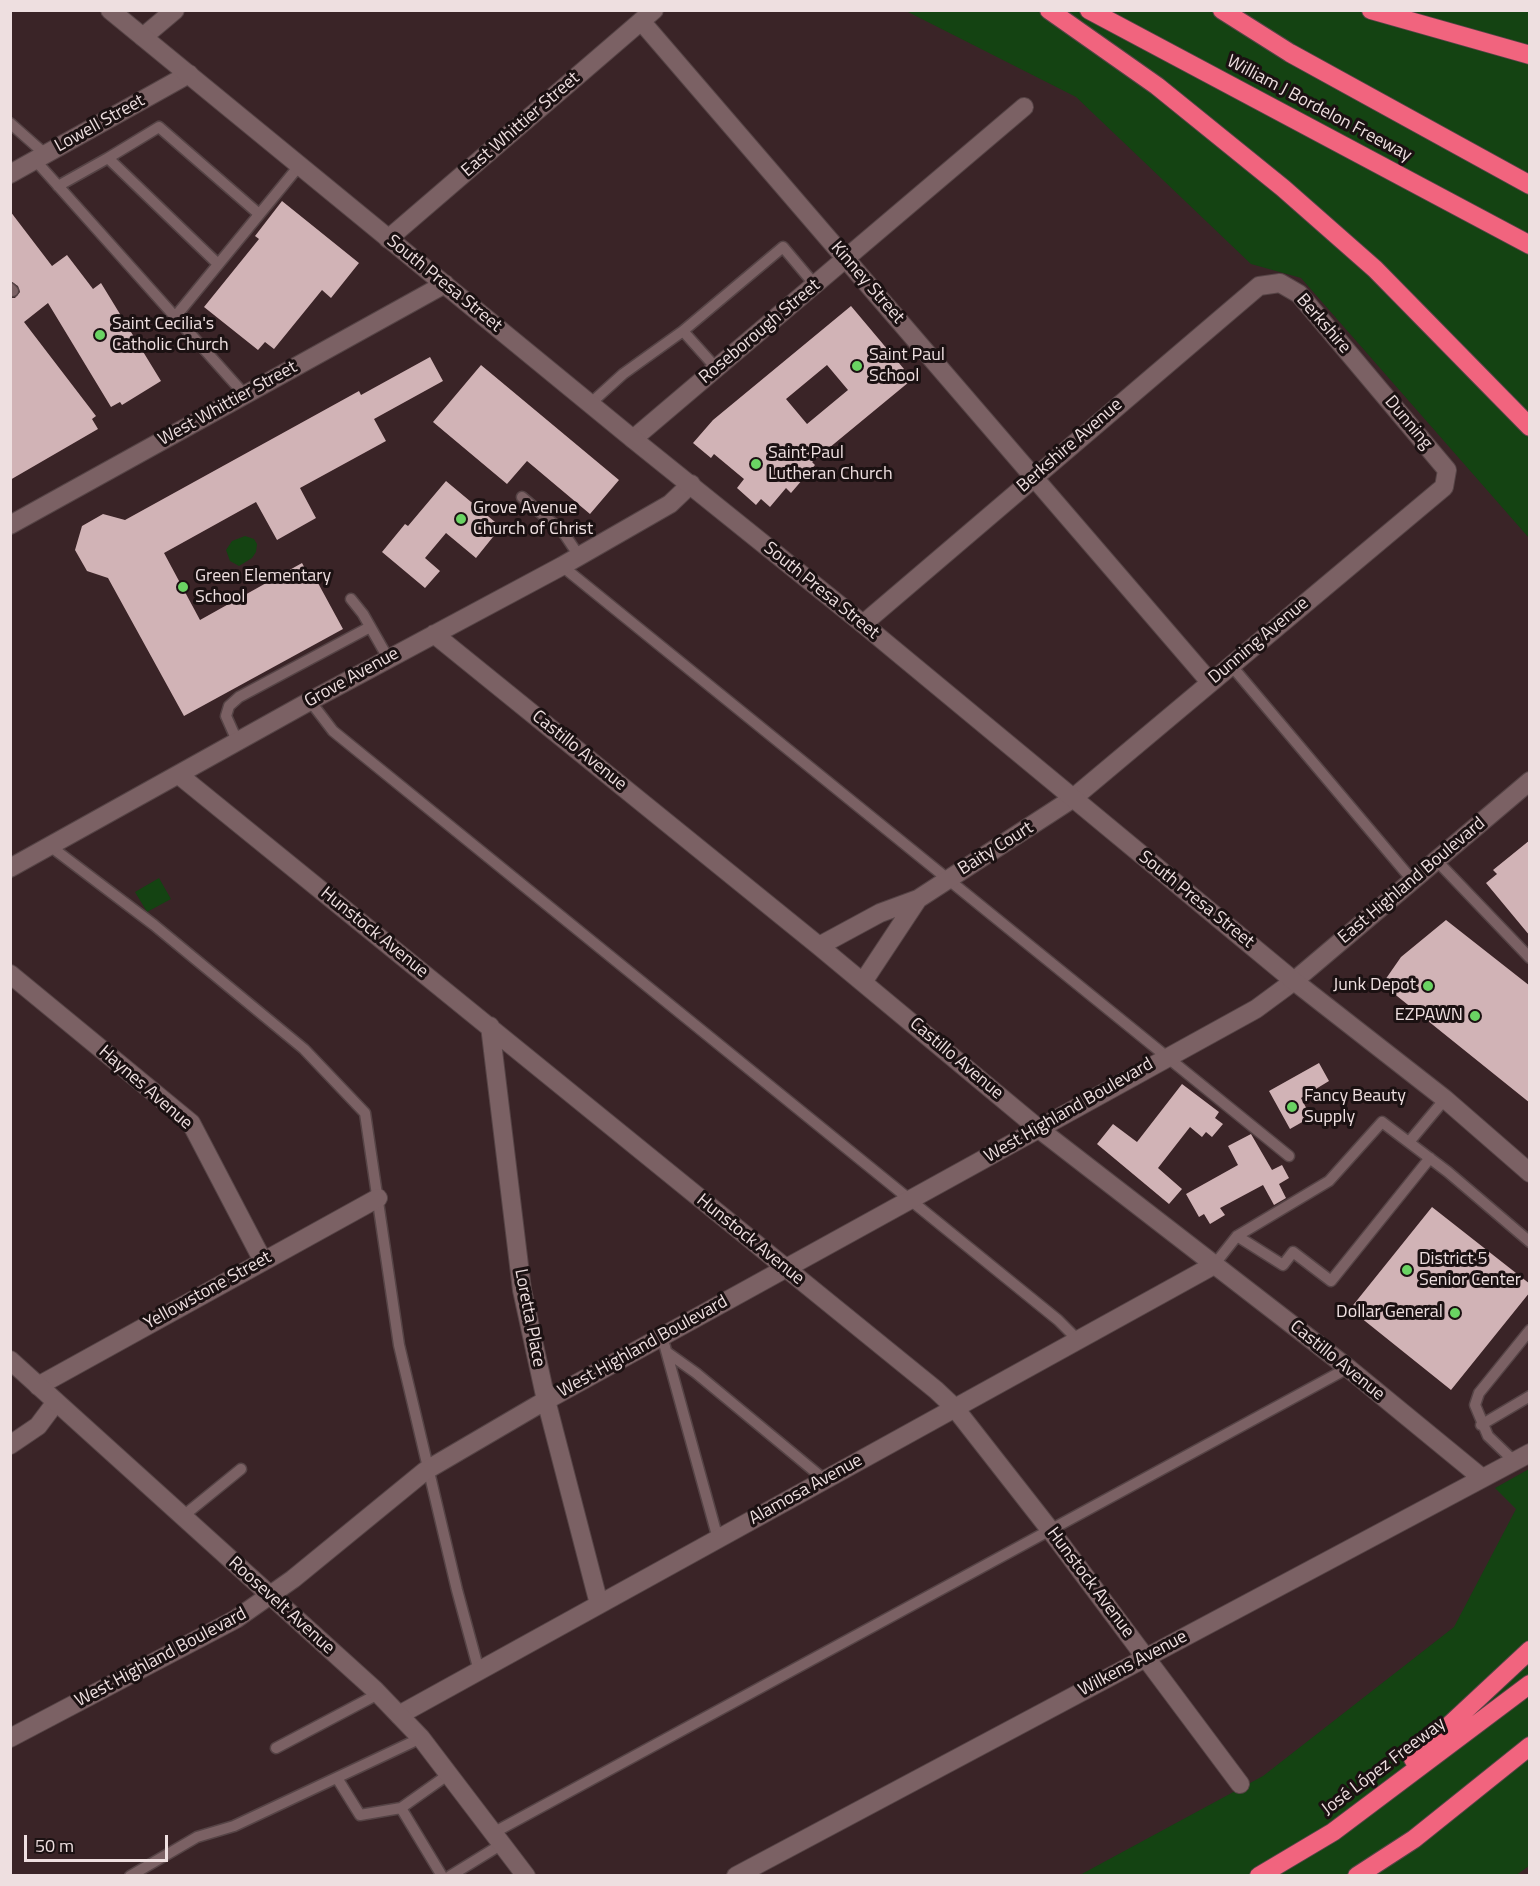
<!DOCTYPE html>
<html>
<head>
<meta charset="utf-8">
<style>
	body { margin:0 }
	#map { position:relative; width:1540px; height:1886px; overflow:hidden; background:#3a2427; font-family:"Titillium Web",sans-serif }
	canvas { display:block }
	.frame { position:absolute; inset:0; border:12px solid #eedfe0; pointer-events:none }
	.scale { position:absolute; left:24px; top:1835px; width:144px; height:27px; box-sizing:border-box; border:3px solid #eedfe0; border-top:0; padding-left:8px; font-size:18px; line-height:21px; white-space:nowrap; color:#eedfe0; -webkit-text-stroke:4px #1b1112; paint-order:stroke }
</style>
</head>
<body>
<div id="map">
<canvas width="1540" height="1886"></canvas>
<div class="frame"></div>
<div class="scale">50 m</div>
</div>
<script>
const ctx = document.querySelector('canvas').getContext('2d');
ctx.lineJoin = 'round';
function paint(path, color) {
  ctx.fillStyle = color;
  ctx.fill(path, 'evenodd');
}
function poly(rows) {
  const path = new Path2D();
  for (const r of rows) {
    path.moveTo(r[0], r[1]);
    for (let i = 2; i < r.length; i += 2) path.lineTo(r[i], r[i + 1]);
  }
  return path;
}
function trace(path, color, width, dash) {
  ctx.strokeStyle = color;
  ctx.lineWidth = width;
  ctx.lineCap = dash ? 'butt' : 'round';
  ctx.setLineDash(dash || []);
  ctx.stroke(path);
}
function drawText(font, color, halo, rows, align = 'center') {
  ctx.font = font + ' "Titillium Web",sans-serif';
  ctx.lineWidth = 6;
  ctx.setLineDash([]);
  ctx.textBaseline = 'middle';
  ctx.strokeStyle = halo;
  ctx.fillStyle = color;
  for (const [text, x, y, turn = 0] of rows) {
    ctx.save();
    ctx.translate(x, y);
    ctx.rotate((+turn || 0) * Math.PI / 180);
    ctx.textAlign = isNaN(turn) ? turn : align;
    if (halo) ctx.strokeText(text, 0, 0);
    ctx.fillText(text, 0, 0);
    ctx.restore();
  }
}
paint(poly([
	[906,11,1529,11,1529,538,1301,278,1251,264,1076,97],
	[245,536,254,539,257,544,256,552,252,558,239,566,230,561,226,550,232,541],
	[159,878,171,899,147,912,135,892],
	[1529,1469,1529,1866,1515,1876,1078,1876,1263,1776,1454,1627,1516,1509,1495,1488]
]), '#144312');
paint(poly([
	[282,201,359,263,331,298,322,290,274,349,265,342,258,350,204,307,259,239,255,236],
	[10,211,52,266,67,255,93,289,101,283,161,381,122,405,120,402,111,407,48,303,24,322,96,416,92,419,98,429,10,480,10,298,15,298,20,292,18,286,10,281],
	[851,306,904,369,901,372,909,382,812,462,815,465,791,493,786,488,770,507,761,499,756,505,737,488,744,479,714,454,711,458,693,443,713,420],
	[827,365,848,390,807,424,786,399],
	[430,357,443,381,374,419,386,441,300,488,316,518,277,540,256,502,164,553,200,620,302,563,308,574,312,572,343,629,184,716,108,578,87,571,75,550,82,526,103,514,125,520,359,391,361,395],
	[481,365,619,480,590,514,527,461,507,484,433,422],
	[446,481,501,527,476,558,446,533,425,558,440,571,425,588,382,552,405,524,408,526],
	[1530,840,1530,936,1486,883,1497,874,1493,870],
	[1446,920,1530,986,1530,1103,1387,988,1385,980,1401,957],
	[1319,1063,1329,1081,1301,1098,1311,1117,1290,1129,1269,1091],
	[1182,1084,1219,1112,1215,1118,1223,1124,1212,1137,1206,1132,1202,1137,1190,1127,1158,1168,1182,1189,1169,1204,1097,1144,1113,1124,1137,1142],
	[1251,1134,1272,1170,1282,1165,1289,1178,1279,1184,1286,1198,1274,1205,1263,1185,1220,1208,1225,1215,1210,1224,1204,1214,1199,1217,1186,1194,1238,1165,1228,1146],
	[1432,1207,1530,1284,1530,1292,1451,1390,1350,1309]
]), '#d1b3b6');
const service = poly([
	[10,123,45,154],
	[35,160,245,395],
	[58,186,108,158],
	[218,264,108,158,159,127,259,214],
	[10,288,13,291],
	[175,317,299,166],
	[683,331,783,247,815,285],
	[591,403,623,374,683,331,717,369],
	[522,497,563,532,579,556],
	[562,566,1289,1156],
	[351,599,363,614,388,658],
	[1230,664,1413,881],
	[310,701,333,731,1058,1320,1078,1340],
	[238,743,226,716,229,706,239,697,370,627],
	[50,846,154,925,304,1049,365,1113,399,1345,457,1590,479,1671],
	[1437,861,1530,958],
	[1409,1142,1445,1099],
	[1237,1236,1283,1265,1293,1252,1331,1281,1430,1158],
	[1214,1265,1237,1236,1329,1181,1382,1122,1448,1172,1530,1242],
	[662,1336,718,1539],
	[668,1353,696,1373,825,1480],
	[1481,1425,1530,1396],
	[1514,1461,1488,1436,1475,1405,1479,1393,1530,1330],
	[182,1517,241,1469],
	[276,1748,378,1694],
	[337,1778,360,1815,401,1808],
	[493,1833,1348,1368],
	[130,1876,197,1837,234,1826,421,1738],
	[442,1876,401,1808,449,1774],
	[450,1876,502,1844]
]);
const minor = poly([
	[641,21,1210,682],
	[143,37,175,10],
	[10,174,189,74],
	[388,239,654,10],
	[633,439,1024,107],
	[10,525,445,284],
	[434,634,819,946,1039,1129,1348,1368,1482,1478],
	[179,775,936,1390,954,1407,1051,1531,1240,1784],
	[10,868,310,701,562,566,670,504,691,484],
	[819,946,880,913,918,899],
	[10,974,191,1123,263,1261],
	[863,982,918,899,1072,799,1444,487,1447,470,1299,294,1280,283,1259,286,863,624],
	[490,1026,522,1290,546,1400,599,1604],
	[38,1386,378,1198],
	[10,1445,38,1426,56,1402],
	[399,1715,1214,1265],
	[10,1738,236,1619,293,1579,425,1471,536,1406,1256,1009,1294,981,1530,781],
	[736,1876,1530,1453]
]);
const secondary = poly([
	[110,10,633,439,863,624,1294,981,1445,1099,1530,1173],
	[10,1360,375,1690,421,1738,526,1876]
]);
const motorway = poly([
	[1049,10,1157,86,1283,188,1375,269,1530,427],
	[1089,10,1530,245],
	[1222,10,1290,53,1530,185],
	[1371,10,1530,55],
	[1413,1759,1530,1650],
	[1259,1876,1333,1832,1530,1684],
	[1357,1876,1414,1839,1530,1746]
]);
trace(service, '#564446', 13);
trace(minor, '#564446', 20);
trace(secondary, '#564446', 20);
trace(motorway, '#564446', 20);
trace(service, '#7b6164', 10);
trace(minor, '#7b6164', 18);
trace(secondary, '#7b6164', 18);
trace(motorway, '#f1647e', 18);
for (const [x, y, r, color] of [
	[100,335,6,"#6ad363"],
	[857,366,6,"#6ad363"],
	[756,464,6,"#6ad363"],
	[461,519,6,"#6ad363"],
	[183,587,6,"#6ad363"],
	[1428,986,6,"#6ad363"],
	[1475,1016,6,"#6ad363"],
	[1292,1107,6,"#6ad363"],
	[1407,1270,6,"#6ad363"],
	[1455,1313,6,"#6ad363"]
]) {
  const dot = new Path2D();
  dot.arc(x, y, r, 0, 2 * Math.PI);
  ctx.fillStyle = color;
  ctx.fill(dot);
  trace(dot, '#1b1112', 2);
}
drawText('18px', '#eedfe0', '#1b1112', [
	["William J Bordelon Freeway",1319,109,28],
	["Lowell Street",100,124,-29],
	["East Whittier Street",521,125,-41],
	["Kinney Street",867,283,49],
	["South Presa Street",444,284,39],
	["Berkshire",1323,324,49],
	["Roseborough Street",760,332,-40],
	["West Whittier Street",228,404,-29],
	["Dunning",1408,423,50],
	["Berkshire Avenue",1070,446,-41],
	["South Presa Street",821,591,39],
	["Dunning Avenue",1259,641,-40],
	["Grove Avenue",352,678,-29],
	["Castillo Avenue",579,751,39],
	["Baity Court",996,849,-32],
	["East Highland Boulevard",1412,881,-40],
	["South Presa Street",1196,900,39],
	["Hunstock Avenue",374,933,39],
	["Castillo Avenue",956,1059,40],
	["Haynes Avenue",145,1088,41],
	["West Highland Boulevard",1069,1111,-30],
	["Hunstock Avenue",750,1240,39],
	["Yellowstone Street",208,1291,-29],
	["Loretta Place",529,1318,79],
	["West Highland Boulevard",643,1347,-29],
	["Castillo Avenue",1337,1361,39],
	["Alamosa Avenue",806,1490,-29],
	["Hunstock Avenue",1090,1583,53],
	["Roosevelt Avenue",281,1606,42],
	["West Highland Boulevard",161,1658,-28],
	["Wilkens Avenue",1133,1664,-28],
	["José López Freeway",1384,1767,-37]
]);
drawText('18px', '#eedfe0', '#1b1112', [
	["Saint Cecilia's",112,325],
	["Catholic Church",112,346],
	["Saint Paul",869,356],
	["School",869,377],
	["Saint Paul",768,454],
	["Lutheran Church",768,475],
	["Grove Avenue",473,509],
	["Church of Christ",473,530],
	["Green Elementary",195,577],
	["School",195,598],
	["Junk Depot",1416,986,"right"],
	["EZPAWN",1463,1016,"right"],
	["Fancy Beauty",1304,1097],
	["Supply",1304,1118],
	["District 5",1419,1260],
	["Senior Center",1419,1281],
	["Dollar General",1443,1313,"right"]
], 'left');
</script>
</body>
</html>
